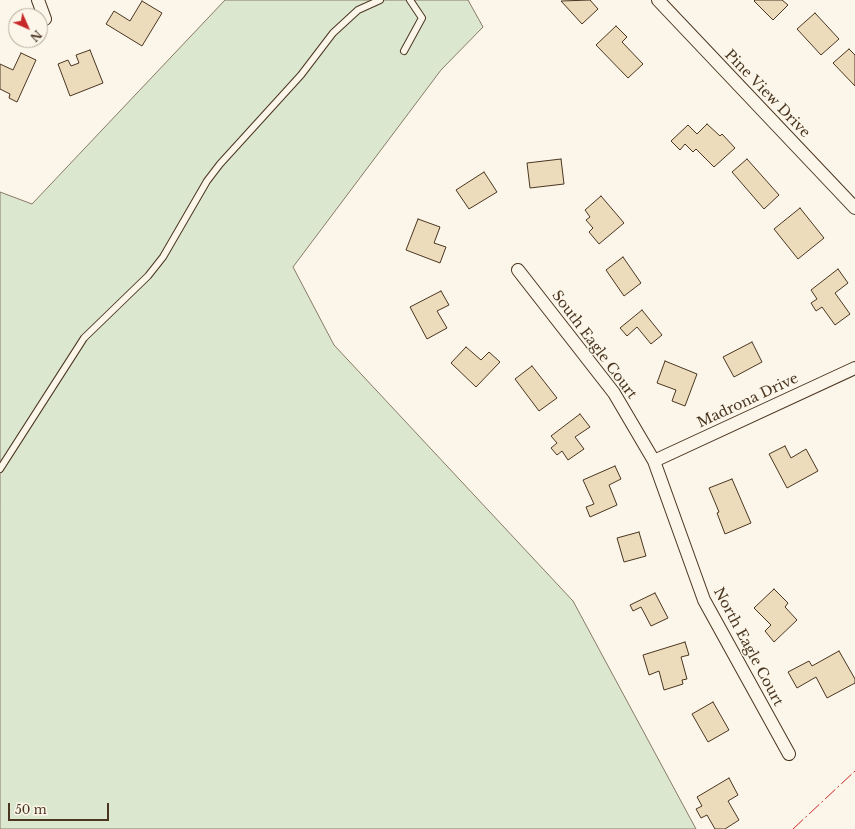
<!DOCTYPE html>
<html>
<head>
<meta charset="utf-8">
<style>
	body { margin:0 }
	#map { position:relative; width:855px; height:829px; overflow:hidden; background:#fbf6e9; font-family:"Libre Baskerville",serif }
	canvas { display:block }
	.north { position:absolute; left:8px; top:8px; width:40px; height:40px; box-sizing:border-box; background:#fbf6e9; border:1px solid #b4a999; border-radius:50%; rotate:135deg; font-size:11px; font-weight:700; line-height:16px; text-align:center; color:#4a3520 }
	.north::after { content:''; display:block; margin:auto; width:14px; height:18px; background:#c62828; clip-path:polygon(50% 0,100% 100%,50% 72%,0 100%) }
	.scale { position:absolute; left:8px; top:803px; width:101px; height:18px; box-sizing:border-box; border:2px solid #4a3520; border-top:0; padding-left:5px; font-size:12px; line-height:14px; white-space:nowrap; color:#4a3520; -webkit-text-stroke:3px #fbf6e9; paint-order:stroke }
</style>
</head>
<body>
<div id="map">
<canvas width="855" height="829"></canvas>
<div class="north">N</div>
<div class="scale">50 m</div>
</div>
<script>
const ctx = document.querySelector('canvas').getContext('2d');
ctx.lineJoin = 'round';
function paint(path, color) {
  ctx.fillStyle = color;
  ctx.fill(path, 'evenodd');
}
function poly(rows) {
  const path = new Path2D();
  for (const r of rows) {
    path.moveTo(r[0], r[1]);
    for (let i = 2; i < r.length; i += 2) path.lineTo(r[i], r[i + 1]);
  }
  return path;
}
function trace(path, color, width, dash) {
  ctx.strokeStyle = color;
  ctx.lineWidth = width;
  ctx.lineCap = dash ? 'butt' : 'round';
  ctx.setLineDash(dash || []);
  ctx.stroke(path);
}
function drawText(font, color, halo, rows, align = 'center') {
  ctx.font = font + ' "Libre Baskerville",serif';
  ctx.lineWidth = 3;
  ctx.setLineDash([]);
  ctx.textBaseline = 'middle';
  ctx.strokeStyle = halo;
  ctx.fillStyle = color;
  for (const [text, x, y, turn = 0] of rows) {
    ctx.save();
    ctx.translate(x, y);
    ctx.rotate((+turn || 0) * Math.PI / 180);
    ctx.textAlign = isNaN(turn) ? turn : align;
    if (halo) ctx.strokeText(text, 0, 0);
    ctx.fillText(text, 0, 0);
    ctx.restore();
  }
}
const green = poly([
	[225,0,468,0,483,27,441,70,293,267,334,345,573,601,696,829,0,829,0,192,32,204,225,0]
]);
paint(green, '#dce7d0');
trace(green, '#887966', 1);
const building = poly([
	[590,0,598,9,582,24,561,1,590,0],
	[755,0,782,0,788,5,773,20,754,1,755,0],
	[142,1,162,13,142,46,106,24,114,11,130,21,142,1],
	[815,13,839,39,821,55,797,29,815,13],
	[616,26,627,37,622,42,643,64,628,78,596,45,616,26],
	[849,49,855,55,855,86,833,63,849,49],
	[90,50,103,83,70,96,58,64,68,60,71,66,79,63,76,55,90,50],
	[21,53,36,60,17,102,9,98,10,94,0,89,0,64,13,70,21,53],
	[707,124,720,136,722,134,735,148,714,167,696,149,693,152,685,144,680,150,671,141,688,125,697,134,707,124],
	[561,159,564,184,530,188,527,163,561,159],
	[747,159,779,195,764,209,732,172,747,159],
	[484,172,497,192,469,209,456,190,484,172],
	[601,196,624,223,599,244,589,232,593,228,586,220,590,217,585,210,601,196],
	[800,208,824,238,798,259,774,229,800,208],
	[418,219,440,227,434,243,446,247,440,263,406,250,418,219],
	[623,257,641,283,624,296,606,270,623,257],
	[838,269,848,283,835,293,850,314,835,325,822,307,816,311,811,303,817,299,811,290,838,269],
	[441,291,449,305,437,311,447,328,427,339,410,307,441,291],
	[642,310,662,335,651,344,637,327,627,336,620,328,642,310],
	[752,342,762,362,734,377,723,357,752,342],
	[466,347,481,360,489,352,500,362,476,387,451,363,466,347],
	[665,361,697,374,685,406,672,401,676,390,657,383,665,361],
	[532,366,557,398,539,411,515,379,532,366],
	[580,414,590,427,575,437,584,449,568,460,562,451,557,455,551,448,557,443,551,436,580,414],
	[785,446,791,458,806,449,818,471,787,488,769,454,785,446],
	[615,466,621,479,609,485,617,505,590,517,586,507,594,504,583,480,615,466],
	[732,479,751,523,725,534,717,513,719,512,709,488,732,479],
	[639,532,646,556,624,562,617,538,639,532],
	[774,589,788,603,785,607,797,620,774,642,765,631,771,625,754,608,774,589],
	[655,593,668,618,651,626,641,607,633,611,630,605,655,593],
	[685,642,689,655,681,657,687,679,682,680,683,684,664,690,659,671,649,675,643,655,685,642],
	[839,651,855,679,855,683,827,698,816,677,797,688,788,672,809,661,812,666,839,651],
	[713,702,729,730,708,742,692,714,713,702],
	[729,778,738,795,728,801,739,820,725,829,715,829,707,815,701,818,696,809,702,806,697,797,729,778]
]);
paint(building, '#ecdcbc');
trace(building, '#4a3520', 1);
const lane = poly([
	[404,51,422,18,410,0],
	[0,469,84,338,148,276,163,257,207,181,220,164,301,75,333,33,358,10,380,0]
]);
const street = poly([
	[38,0,45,19],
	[658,0,855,208],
	[518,270,614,393,654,461,704,600,789,754],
	[654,461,855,368]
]);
trace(lane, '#4a3520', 8);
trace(street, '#4a3520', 14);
trace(lane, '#fbf6e9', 6);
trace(street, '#fbf6e9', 12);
trace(poly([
	[793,829,855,771]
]), '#c62828', 1, [14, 3, 2, 3]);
drawText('14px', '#4a3520', '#fbf6e9', [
	["Pine View Drive",767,94,46],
	["South Eagle Court",594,345,53],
	["Madrona Drive",748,401,-25],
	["North Eagle Court",748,647,62]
]);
</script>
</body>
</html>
